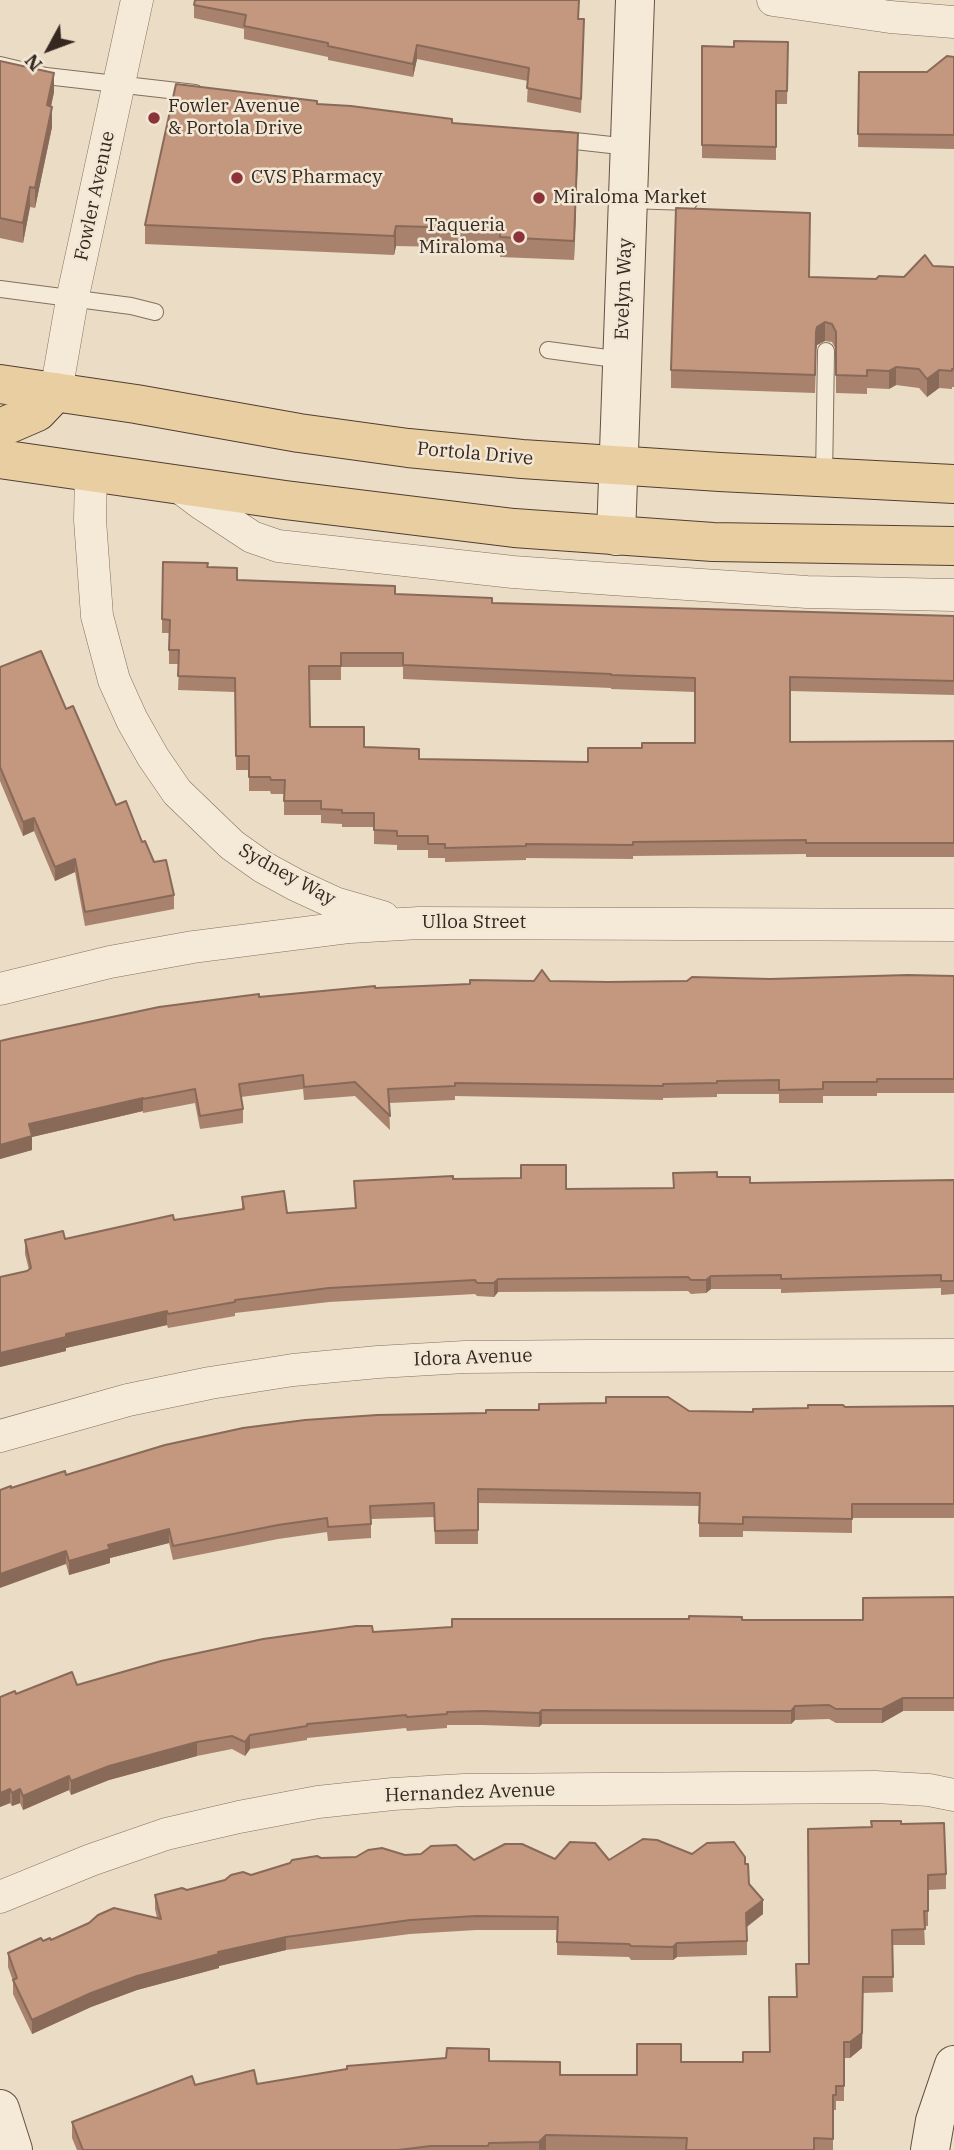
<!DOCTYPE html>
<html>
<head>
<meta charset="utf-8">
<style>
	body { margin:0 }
	#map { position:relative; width:954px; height:2150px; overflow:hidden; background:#eadcc5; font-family:"IBM Plex Serif",serif }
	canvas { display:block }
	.north { position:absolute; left:14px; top:14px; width:70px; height:70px; -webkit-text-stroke:5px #f2e7d4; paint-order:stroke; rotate:229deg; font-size:19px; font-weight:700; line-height:28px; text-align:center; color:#352820 }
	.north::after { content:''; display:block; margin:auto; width:24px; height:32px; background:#352820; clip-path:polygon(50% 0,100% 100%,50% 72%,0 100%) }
</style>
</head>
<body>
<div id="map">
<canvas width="954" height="2150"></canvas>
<div class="north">N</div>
</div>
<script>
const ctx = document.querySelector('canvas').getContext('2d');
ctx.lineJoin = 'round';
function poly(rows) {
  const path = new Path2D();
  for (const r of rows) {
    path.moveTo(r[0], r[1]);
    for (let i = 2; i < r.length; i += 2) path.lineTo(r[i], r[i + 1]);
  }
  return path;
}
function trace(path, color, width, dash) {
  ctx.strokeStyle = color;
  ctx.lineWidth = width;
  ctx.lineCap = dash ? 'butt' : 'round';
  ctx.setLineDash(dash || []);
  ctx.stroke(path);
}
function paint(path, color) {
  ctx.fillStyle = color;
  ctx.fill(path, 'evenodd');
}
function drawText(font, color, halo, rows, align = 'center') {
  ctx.font = font + ' "IBM Plex Serif",serif';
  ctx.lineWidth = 5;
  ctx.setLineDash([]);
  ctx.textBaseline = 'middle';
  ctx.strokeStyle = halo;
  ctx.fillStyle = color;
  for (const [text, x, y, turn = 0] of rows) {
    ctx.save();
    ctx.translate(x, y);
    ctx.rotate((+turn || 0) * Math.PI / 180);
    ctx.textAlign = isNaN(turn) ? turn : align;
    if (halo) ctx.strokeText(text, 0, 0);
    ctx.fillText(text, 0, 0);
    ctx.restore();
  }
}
const lane = poly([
	[0,65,46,76,195,93],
	[557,139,629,147],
	[628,200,689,202],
	[0,289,131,306,155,312],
	[548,350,622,360],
	[824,479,826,351]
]);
const street = poly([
	[773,0,890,17,954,22],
	[56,392,72,300,137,0],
	[91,472,90,520,97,616,114,680,132,720,153,757,177,792,232,845,263,867,296,885,335,903,383,917],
	[174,483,202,504,252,537,278,546,513,572,612,579,807,592,954,595],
	[0,989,110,962,193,947,350,927,419,923,954,925],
	[0,1436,128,1400,210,1383,293,1370,378,1362,465,1357,588,1356,954,1355],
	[0,1897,91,1860,166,1834,239,1817,318,1802,393,1794,464,1790,875,1787,929,1790,954,1795]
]);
const secondary = poly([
	[616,536,635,0],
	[0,2109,13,2150],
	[930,2150,935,2121,954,2065]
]);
const primary = poly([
	[0,384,136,404,299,433,408,448,522,459,720,472,954,484],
	[0,428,37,412,56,392],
	[0,459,285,500,514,528,713,542,954,546]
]);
trace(lane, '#836f5d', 18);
trace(street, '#836f5d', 33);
trace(secondary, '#655040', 40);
trace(primary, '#513e31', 40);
trace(lane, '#f5ead8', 16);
trace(street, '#f5ead8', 32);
trace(secondary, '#f5ead8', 38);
trace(primary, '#e9cea1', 38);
paint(poly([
	[194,5,579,19,584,33,581,113,527,102,528,81,417,59,413,77,328,60,328,57,244,39,244,29,194,18],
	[788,42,787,104,776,104,776,160,702,158,702,46,734,47],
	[954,57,954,149,858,147,859,72,927,72],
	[0,61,54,92,51,106,52,127,35,208,30,207,23,243,0,238],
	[317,104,452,123,578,152,574,260,500,257,500,248,396,246,394,255,145,244,145,225],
	[933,266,954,267,954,387,952,387,952,389,939,388,927,397,919,388,896,385,889,389,867,388,867,394,836,393,836,350,832,342,825,341,817,345,816,350,815,393,671,388,671,370,809,277,876,279,904,277],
	[208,567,237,580,492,603,954,616,954,695,790,691,790,742,954,741,954,857,806,857,806,854,633,856,633,859,526,858,526,860,445,862,445,858,428,858,428,850,397,850,397,845,374,844,374,827,342,827,342,824,321,823,321,815,284,815,284,794,271,794,270,791,249,791,249,770,236,770,235,692,178,690,179,664,169,664,169,633,162,633,162,619],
	[341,667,403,667,403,679,611,688,611,689,695,692,695,743,642,748,588,762,419,759,364,747,310,727,310,680,341,680],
	[0,667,66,709,116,805,142,842,174,895,174,909,85,926,75,872,55,881,34,831,23,836,0,781],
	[954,976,954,1093,877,1093,877,1096,823,1096,823,1103,779,1103,779,1094,717,1094,717,1097,663,1098,663,1100,455,1096,455,1100,389,1103,390,1130,355,1096,304,1100,303,1089,241,1097,243,1109,243,1123,200,1129,195,1103,143,1113,143,1111,32,1137,32,1150,0,1159,0,1041,259,997,375,988,550,981,608,982],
	[717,1177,750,1183,954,1180,954,1294,941,1295,941,1288,781,1293,781,1289,711,1289,706,1293,691,1294,688,1291,498,1292,494,1297,477,1296,475,1294,329,1302,235,1313,235,1316,168,1328,167,1325,66,1348,66,1351,0,1367,0,1277,29,1270,25,1254,25,1240,65,1239,242,1209,242,1197,287,1213,355,1208,354,1181,453,1179,566,1189,674,1188],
	[954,1406,954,1518,852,1518,852,1533,743,1531,743,1537,699,1537,699,1506,478,1503,478,1544,435,1544,434,1517,371,1519,371,1538,328,1541,327,1532,278,1539,173,1560,169,1543,110,1558,110,1563,69,1575,66,1564,11,1488,66,1475,689,1411,753,1412,845,1407],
	[954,1597,954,1711,903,1711,882,1723,836,1723,829,1719,795,1720,791,1724,542,1724,539,1727,483,1725,447,1725,447,1728,407,1731,406,1728,307,1738,307,1740,250,1749,245,1756,232,1749,197,1756,109,1780,71,1795,69,1790,23,1810,20,1803,12,1806,10,1803,0,1807,0,1697,77,1685,373,1632,742,1620,863,1620],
	[901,1824,946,1874,946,1889,928,1890,928,1926,924,1926,925,1945,892,1945,893,1992,863,1993,862,2048,850,2058,844,2058,844,2101,836,2101,836,2110,833,2110,833,2150,77,2150,72,2138,72,2122,195,2085,257,2084,489,2061,560,2075,637,2075,681,2062,743,2062,770,2052,797,1997,809,1964,872,1827],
	[692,1854,745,1864,749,1884,763,1914,747,1927,747,1955,677,1957,673,1960,631,1960,629,1957,557,1955,557,1930,476,1930,410,1934,286,1950,219,1966,219,1968,137,1990,91,2007,32,2034,13,1994,13,1981,8,1967,8,1953,43,1941,157,1918,155,1909,155,1895,187,1890,321,1858,405,1855,474,1860,609,1860]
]), '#a9826d');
paint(poly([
	[417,45,417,59,413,77,413,64],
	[54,73,54,92,47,125,47,105],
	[52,107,52,127,35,208,35,188],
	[578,133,578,152,574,260,574,241],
	[30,187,30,207,23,243,23,223],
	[396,226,396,246,394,255,394,236],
	[825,322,825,341,817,345,816,350,815,393,816,332,817,327],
	[896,367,896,385,889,389,889,371],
	[939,370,939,388,927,397,927,379],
	[34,818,34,831,23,836,23,822],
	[75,859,75,872,55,881,55,867],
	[143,1098,143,1111,32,1137,32,1150,0,1159,0,1145,29,1124],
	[711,1276,711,1289,706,1293,706,1280],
	[498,1279,498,1292,494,1297,494,1283],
	[167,1311,167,1325,66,1348,66,1351,0,1367,0,1353,66,1334],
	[169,1529,169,1543,110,1558,110,1563,69,1575,69,1561,108,1545],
	[66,1551,66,1564,0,1588,0,1574],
	[903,1698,903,1711,882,1723,882,1709],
	[795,1706,795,1720,791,1724,791,1711],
	[542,1710,542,1724,539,1727,539,1713],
	[250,1735,250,1749,245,1756,245,1742],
	[197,1742,197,1756,109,1780,71,1795,71,1781,109,1766],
	[69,1776,69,1790,23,1810,23,1796],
	[10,1789,10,1803,0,1807,0,1793],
	[20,1789,20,1803,12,1806,12,1793],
	[763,1900,763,1914,746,1927,746,1913],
	[286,1937,286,1950,219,1966,219,1968,137,1990,91,2007,32,2034,32,2020,91,1993,137,1976,218,1952],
	[677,1943,677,1957,673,1960,673,1947],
	[863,1993,862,2048,850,2058,850,2042],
	[546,2135,546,2150,539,2150,539,2142]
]), '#896a59');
const building = poly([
	[195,0,579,0,578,19,584,19,581,99,527,88,529,68,417,45,413,64,328,46,328,43,244,26,246,15,194,5,195,0],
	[734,41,788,42,787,91,776,91,776,147,702,145,702,46,734,47,734,41],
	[947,56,954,57,954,135,858,134,859,72,927,72,947,56],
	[0,61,54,73,47,105,52,107,35,188,30,187,23,223,0,218,0,61],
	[176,84,317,101,317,104,351,106,452,119,452,123,578,133,574,241,500,237,500,229,396,226,394,236,145,225,176,84],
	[676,208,810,213,809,277,876,279,879,276,904,277,925,255,933,266,954,267,954,369,952,369,952,371,939,370,927,379,919,369,896,367,889,371,867,370,867,376,836,375,836,332,832,324,825,322,817,327,816,332,815,375,671,370,676,208],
	[163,562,208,563,207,567,237,568,237,580,395,586,395,594,492,598,492,603,954,616,954,681,790,677,790,742,954,741,954,843,806,843,806,840,633,842,633,845,526,844,526,846,445,848,445,844,428,844,428,836,397,836,397,831,374,830,374,813,342,813,342,810,321,809,321,801,284,801,285,780,271,780,270,777,249,777,249,756,236,756,235,678,178,676,179,650,169,650,170,620,162,619,163,562],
	[341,653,403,653,403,665,611,674,611,675,695,678,695,743,642,743,642,748,588,748,588,762,419,759,419,749,364,747,364,727,310,727,309,666,341,666,341,653],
	[41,651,66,709,73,706,116,805,126,801,142,842,145,841,154,862,166,860,174,895,85,912,75,859,55,867,34,818,23,822,0,767,0,667,41,651],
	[542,970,550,981,608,982,687,981,692,977,770,979,908,975,954,976,954,1079,877,1079,877,1082,823,1082,823,1089,779,1090,779,1080,717,1081,717,1083,663,1084,663,1086,455,1083,455,1086,388,1089,390,1116,355,1082,304,1087,303,1075,239,1084,243,1109,200,1116,195,1089,143,1099,143,1098,29,1124,32,1136,0,1145,0,1041,13,1038,159,1007,259,994,259,997,375,986,375,988,470,984,470,980,534,981,542,970],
	[521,1165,566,1165,566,1189,674,1188,673,1173,717,1172,717,1177,750,1177,750,1183,954,1180,954,1281,941,1281,941,1275,781,1279,781,1275,711,1276,706,1280,691,1280,688,1277,498,1279,494,1283,477,1283,475,1280,329,1288,235,1300,235,1302,168,1314,167,1311,66,1334,66,1337,0,1353,0,1277,27,1271,31,1268,25,1240,63,1231,65,1239,173,1215,174,1220,244,1209,242,1197,284,1191,287,1213,356,1208,354,1181,453,1176,453,1179,521,1178,521,1165],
	[606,1397,668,1397,689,1411,753,1412,753,1409,808,1408,808,1405,843,1405,845,1407,954,1406,954,1504,852,1504,852,1519,743,1517,743,1524,699,1523,700,1493,478,1489,478,1530,435,1531,434,1503,370,1506,371,1524,328,1527,327,1518,278,1525,173,1546,169,1529,108,1545,110,1549,69,1561,66,1551,0,1574,0,1490,11,1486,11,1488,65,1471,66,1475,165,1445,243,1428,305,1420,377,1415,486,1413,486,1410,539,1410,539,1404,606,1403,606,1397],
	[954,1597,954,1698,903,1698,882,1709,836,1709,829,1705,795,1706,791,1711,542,1710,539,1713,483,1711,447,1712,447,1714,407,1717,406,1715,307,1724,307,1726,250,1735,245,1742,232,1736,197,1742,109,1766,71,1781,69,1776,23,1796,20,1789,12,1793,10,1789,0,1793,0,1697,15,1691,16,1694,72,1672,77,1685,161,1661,263,1639,356,1626,372,1626,373,1632,452,1627,452,1619,689,1619,689,1616,742,1617,742,1620,863,1620,863,1598,954,1597],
	[871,1821,901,1821,901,1824,944,1823,946,1874,928,1875,928,1911,924,1911,925,1929,892,1930,893,1977,863,1977,862,2033,850,2042,844,2042,844,2086,836,2086,836,2095,833,2095,833,2139,814,2138,814,2150,686,2150,687,2138,546,2135,539,2142,489,2143,488,2146,431,2146,398,2150,83,2150,72,2122,192,2076,195,2085,254,2070,257,2084,347,2069,347,2066,446,2058,447,2048,489,2049,489,2061,560,2062,560,2075,637,2075,637,2044,681,2044,681,2062,743,2062,743,2052,770,2052,769,1997,797,1997,796,1964,809,1964,808,1829,872,1827,871,1821],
	[643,1839,657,1840,692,1854,707,1843,734,1842,745,1857,745,1864,748,1864,749,1884,763,1900,746,1913,747,1941,677,1943,673,1947,631,1946,629,1944,557,1942,558,1917,476,1916,410,1920,286,1937,218,1952,219,1954,137,1976,91,1993,32,2020,13,1980,17,1978,8,1953,41,1938,43,1941,50,1938,51,1940,89,1923,98,1915,114,1908,161,1919,155,1895,182,1888,187,1890,225,1880,231,1875,243,1872,251,1875,290,1863,292,1860,317,1856,321,1858,356,1857,368,1850,382,1848,405,1855,421,1854,431,1846,456,1845,474,1860,505,1844,522,1844,555,1859,570,1842,595,1843,609,1860,643,1839]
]);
paint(building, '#c4977f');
trace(building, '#896a59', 2);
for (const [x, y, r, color] of [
	[154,118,7,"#8c333a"],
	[237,178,7,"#8c333a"],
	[539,198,7,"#8c333a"],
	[519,237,7,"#8c333a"]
]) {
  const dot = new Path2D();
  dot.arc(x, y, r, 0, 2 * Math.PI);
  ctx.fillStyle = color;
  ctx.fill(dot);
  trace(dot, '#f2e7d4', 2.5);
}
drawText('19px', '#352820', '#f2e7d4', [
	["Fowler Avenue",168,107],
	["& Portola Drive",168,129],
	["CVS Pharmacy",251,178],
	["Miraloma Market",553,198],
	["Taqueria",505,226,"right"],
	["Miraloma",505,248,"right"]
], 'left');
drawText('19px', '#352820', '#f2e7d4', [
	["Fowler Avenue",95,196,-78],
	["Evelyn Way",624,289,-88],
	["Portola Drive",475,454,5],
	["Sydney Way",287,875,29],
	["Ulloa Street",474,923],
	["Idora Avenue",473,1358,-2],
	["Hernandez Avenue",470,1793,-2]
]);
</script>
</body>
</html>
